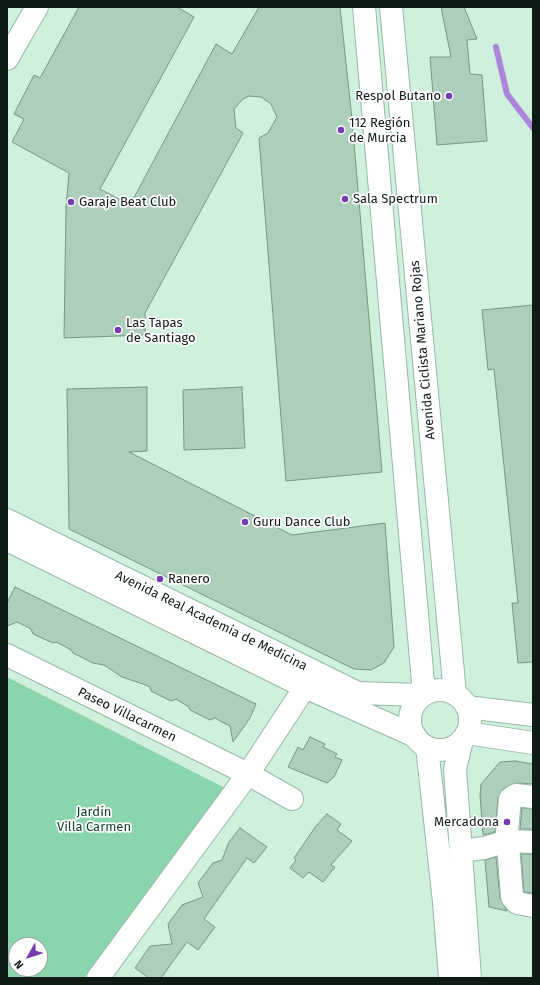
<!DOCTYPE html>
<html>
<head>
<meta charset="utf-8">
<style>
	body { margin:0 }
	#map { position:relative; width:540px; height:985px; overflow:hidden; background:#cef0dd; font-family:"Fira Sans",sans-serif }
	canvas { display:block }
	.frame { position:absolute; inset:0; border:8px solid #0f1b15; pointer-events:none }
	.north { position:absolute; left:8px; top:937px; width:40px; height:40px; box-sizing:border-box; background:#fff; border:1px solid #9fa4a1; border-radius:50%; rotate:231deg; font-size:11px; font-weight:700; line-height:16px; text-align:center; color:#0f1b15 }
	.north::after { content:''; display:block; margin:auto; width:14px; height:18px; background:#763bb1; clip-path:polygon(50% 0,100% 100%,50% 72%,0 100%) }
</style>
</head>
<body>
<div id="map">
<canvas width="540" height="985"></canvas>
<div class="frame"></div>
<div class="north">N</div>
</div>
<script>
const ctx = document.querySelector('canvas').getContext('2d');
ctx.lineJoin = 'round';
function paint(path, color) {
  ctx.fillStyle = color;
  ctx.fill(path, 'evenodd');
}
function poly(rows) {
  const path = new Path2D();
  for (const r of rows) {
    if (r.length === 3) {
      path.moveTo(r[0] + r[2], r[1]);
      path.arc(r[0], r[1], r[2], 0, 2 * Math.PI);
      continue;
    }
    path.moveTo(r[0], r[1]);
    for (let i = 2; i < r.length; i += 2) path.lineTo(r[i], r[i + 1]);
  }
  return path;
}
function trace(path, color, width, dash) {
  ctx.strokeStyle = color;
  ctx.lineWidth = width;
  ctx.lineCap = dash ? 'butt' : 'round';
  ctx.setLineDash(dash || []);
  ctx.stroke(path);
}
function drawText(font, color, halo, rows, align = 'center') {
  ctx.font = font + ' "Fira Sans",sans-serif';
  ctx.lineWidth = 3.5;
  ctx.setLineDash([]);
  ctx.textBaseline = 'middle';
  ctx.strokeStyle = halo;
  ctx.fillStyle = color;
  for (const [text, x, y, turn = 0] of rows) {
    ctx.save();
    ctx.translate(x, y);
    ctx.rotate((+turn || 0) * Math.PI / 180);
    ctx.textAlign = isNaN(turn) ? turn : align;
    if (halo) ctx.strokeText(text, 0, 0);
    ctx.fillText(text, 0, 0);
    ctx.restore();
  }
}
paint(poly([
	[7,677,227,789,84,978,7,978],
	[16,945,40,945,40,969,16,969]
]), '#8ad4ae');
trace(poly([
	[496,47,507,94,533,128]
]), '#ac86db', 6);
const building = poly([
	[79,7,177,7,194,17,100,189,130,205,216,44,232,54,259,7,340,7,352,119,382,472,286,481,259,138,268,133,277,117,271,104,261,97,249,96,243,99,234,109,236,128,243,133,145,313,145,335,64,338,66,208,69,173,12,142,24,119,14,114,34,75,40,78,79,7],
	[441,7,464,7,477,39,467,40,470,74,482,75,487,141,437,145,430,57,451,57,441,7],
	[533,305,533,662,518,663,512,603,518,603,494,369,488,370,482,310,533,305],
	[147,387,147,451,129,452,292,535,385,523,394,647,384,663,371,670,354,669,69,529,67,389,147,387],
	[242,387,245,448,184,450,183,390,242,387],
	[15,587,256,704,250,718,233,742,230,726,222,722,215,718,210,720,190,710,189,707,176,699,171,701,151,691,150,687,143,684,122,677,104,665,93,663,73,653,71,650,64,646,56,642,53,643,33,634,31,629,17,622,7,626,7,603,15,587],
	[310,737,325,744,323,747,337,754,335,757,342,760,334,777,327,783,288,767,298,747,303,750,310,737],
	[515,761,533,764,533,784,517,783,503,789,498,798,495,832,483,835,480,795,481,784,500,762,515,761],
	[522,808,533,809,533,829,520,829,522,808],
	[327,814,341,824,337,830,352,841,331,865,335,867,323,882,309,872,303,878,290,868,296,860,294,858,316,826,327,814],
	[240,828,267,847,254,863,247,858,204,919,215,927,198,950,187,942,161,978,149,978,135,968,150,946,172,944,168,924,182,905,203,897,198,883,213,863,222,860,229,842,240,828],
	[521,854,533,854,533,893,524,892,521,854],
	[496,857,500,898,507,911,489,907,485,860,496,857]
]);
paint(building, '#accebb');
trace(building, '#769684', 1);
const minor = poly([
	[7,520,358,693,422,695],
	[7,540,305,687,415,736],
	[7,655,248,774,292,799],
	[467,707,533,715],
	[467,733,533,743],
	[533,797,516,795,510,799,507,831,512,897,517,903,533,906],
	[460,851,484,848,508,841,533,842],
	[98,978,248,774,305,687,316,678]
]);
const major = poly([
	[364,7,424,694],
	[391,7,455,694],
	[7,59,37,7],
	[440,720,30],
	[462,740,455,769,470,978],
	[427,747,444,902,450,978]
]);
trace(minor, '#97b8a6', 24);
trace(major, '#97b8a6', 24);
trace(minor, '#fff', 22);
trace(major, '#fff', 22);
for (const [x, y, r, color] of [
	[449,96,4,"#763bb1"],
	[341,130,4,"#763bb1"],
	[345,199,4,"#763bb1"],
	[71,202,4,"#763bb1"],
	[118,330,4,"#763bb1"],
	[245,522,4,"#763bb1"],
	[160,579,4,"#763bb1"],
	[507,822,4,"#763bb1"]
]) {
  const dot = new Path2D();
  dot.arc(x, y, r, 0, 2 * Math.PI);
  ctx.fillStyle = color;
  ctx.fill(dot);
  trace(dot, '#fff', 1.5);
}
drawText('13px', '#0f1b15', '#fff', [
	["Respol Butano",441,96,"right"],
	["112 Región",349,123],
	["de Murcia",349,138],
	["Sala Spectrum",353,199],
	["Garaje Beat Club",79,202],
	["Las Tapas",126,323],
	["de Santiago",126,338],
	["Guru Dance Club",253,522],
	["Ranero",168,579],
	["Mercadona",499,822,"right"]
], 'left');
drawText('13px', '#0f1b15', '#fff', [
	["Avenida Ciclista Mariano Rojas",423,350,-95],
	["Avenida Real Academia de Medicina",211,621,26],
	["Paseo Villacarmen",127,715,26]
]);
drawText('13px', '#12412c', '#fff', [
	["Jardín",94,812],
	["Villa Carmen",94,827]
]);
</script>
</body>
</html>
